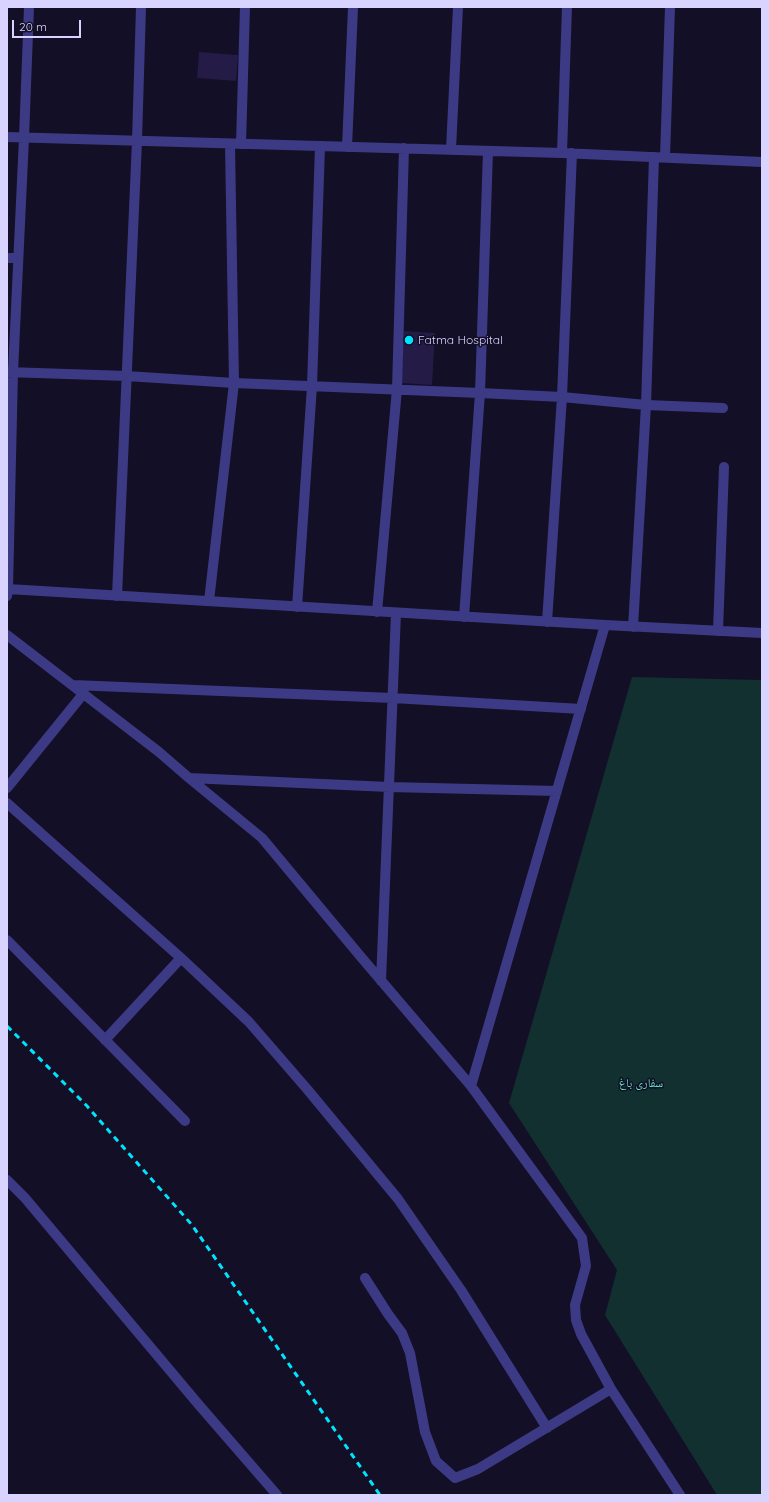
<!DOCTYPE html>
<html>
<head>
<meta charset="utf-8">
<style>
	body { margin:0 }
	#map { position:relative; width:769px; height:1502px; overflow:hidden; background:#130f26; font-family:Quicksand,sans-serif }
	canvas { display:block }
	.frame { position:absolute; inset:0; border:8px solid #d9d4ff; pointer-events:none }
	.scale { position:absolute; left:12px; top:20px; width:69px; height:18px; box-sizing:border-box; border:2px solid #d9d4ff; border-top:0; padding-left:5px; font-size:12px; line-height:14px; white-space:nowrap; color:#d9d4ff; -webkit-text-stroke:3px #130f26; paint-order:stroke }
</style>
</head>
<body>
<div id="map">
<canvas width="769" height="1502"></canvas>
<div class="frame"></div>
<div class="scale">20 m</div>
</div>
<script>
const ctx = document.querySelector('canvas').getContext('2d');
ctx.lineJoin = 'round';
function paint(path, color) {
  ctx.fillStyle = color;
  ctx.fill(path, 'evenodd');
}
function poly(rows) {
  const path = new Path2D();
  for (const r of rows) {
    path.moveTo(r[0], r[1]);
    for (let i = 2; i < r.length; i += 2) path.lineTo(r[i], r[i + 1]);
  }
  return path;
}
function trace(path, color, width, dash) {
  ctx.strokeStyle = color;
  ctx.lineWidth = width;
  ctx.lineCap = dash ? 'butt' : 'round';
  ctx.setLineDash(dash || []);
  ctx.stroke(path);
}
function drawText(font, color, halo, rows, align = 'center') {
  ctx.font = font + ' Quicksand,"Noto Naskh Arabic",sans-serif';
  ctx.lineWidth = 3;
  ctx.setLineDash([]);
  ctx.textBaseline = 'middle';
  ctx.strokeStyle = halo;
  ctx.fillStyle = color;
  for (const [text, x, y, turn = 0] of rows) {
    ctx.save();
    ctx.translate(x, y);
    ctx.rotate((+turn || 0) * Math.PI / 180);
    ctx.textAlign = isNaN(turn) ? turn : align;
    if (halo) ctx.strokeText(text, 0, 0);
    ctx.fillText(text, 0, 0);
    ctx.restore();
  }
}
paint(poly([
	[632,677,762,680,762,1495,717,1495,605,1315,617,1270,509,1103]
]), '#12302f');
paint(poly([
	[199,52,238,55,236,81,197,78],
	[404,331,435,333,432,385,401,383]
]), '#241b47');
trace(poly([
	[7,137,562,153,762,162],
	[241,144,245,7],
	[347,147,353,7],
	[451,149,458,7],
	[562,153,567,7],
	[665,157,670,7],
	[7,258,18,258],
	[7,372,127,376,234,383,480,393,562,397,646,405,723,408],
	[8,589,605,625,762,633],
	[7,596,8,589,13,372,24,138,29,7],
	[117,596,137,141,141,7],
	[209,601,234,383,230,144],
	[297,607,312,386,320,146],
	[377,612,397,389,404,148],
	[464,617,480,393,488,151],
	[547,622,562,397,572,153],
	[633,627,646,405,654,157],
	[718,631,724,467],
	[7,635,159,752,189,778,262,838,361,957,471,1086,582,1238,586,1266,575,1305,576,1320,581,1334,611,1389,680,1495],
	[73,685,393,698,581,709],
	[189,778,389,787,557,791],
	[7,788,84,693],
	[7,803,181,958,105,1040],
	[7,940,185,1121],
	[181,958,249,1022,307,1089,398,1199,461,1290,547,1428],
	[381,981,396,613],
	[471,1086,605,625],
	[7,1180,25,1198,199,1405,277,1495],
	[365,1278,388,1314,402,1333,410,1353,425,1432,436,1461,455,1478,478,1469,611,1389]
]), '#3d3a85', 10);
trace(poly([
	[7,1026,87,1106,192,1225,380,1495]
]), '#00e5ff', 3, [6, 5]);
for (const [x, y, r, color] of [
	[409,340,5,"#00e5ff"]
]) {
  const dot = new Path2D();
  dot.arc(x, y, r, 0, 2 * Math.PI);
  ctx.fillStyle = color;
  ctx.fill(dot);
  trace(dot, '#130f26', 1.5);
}
drawText('12px', '#d9d4ff', '#130f26', [
	["Fatma Hospital",418,340]
], 'left');
drawText('12px', '#5fe0c0', '#130f26', [
	["سفاری باغ",641,1083]
]);
</script>
</body>
</html>
